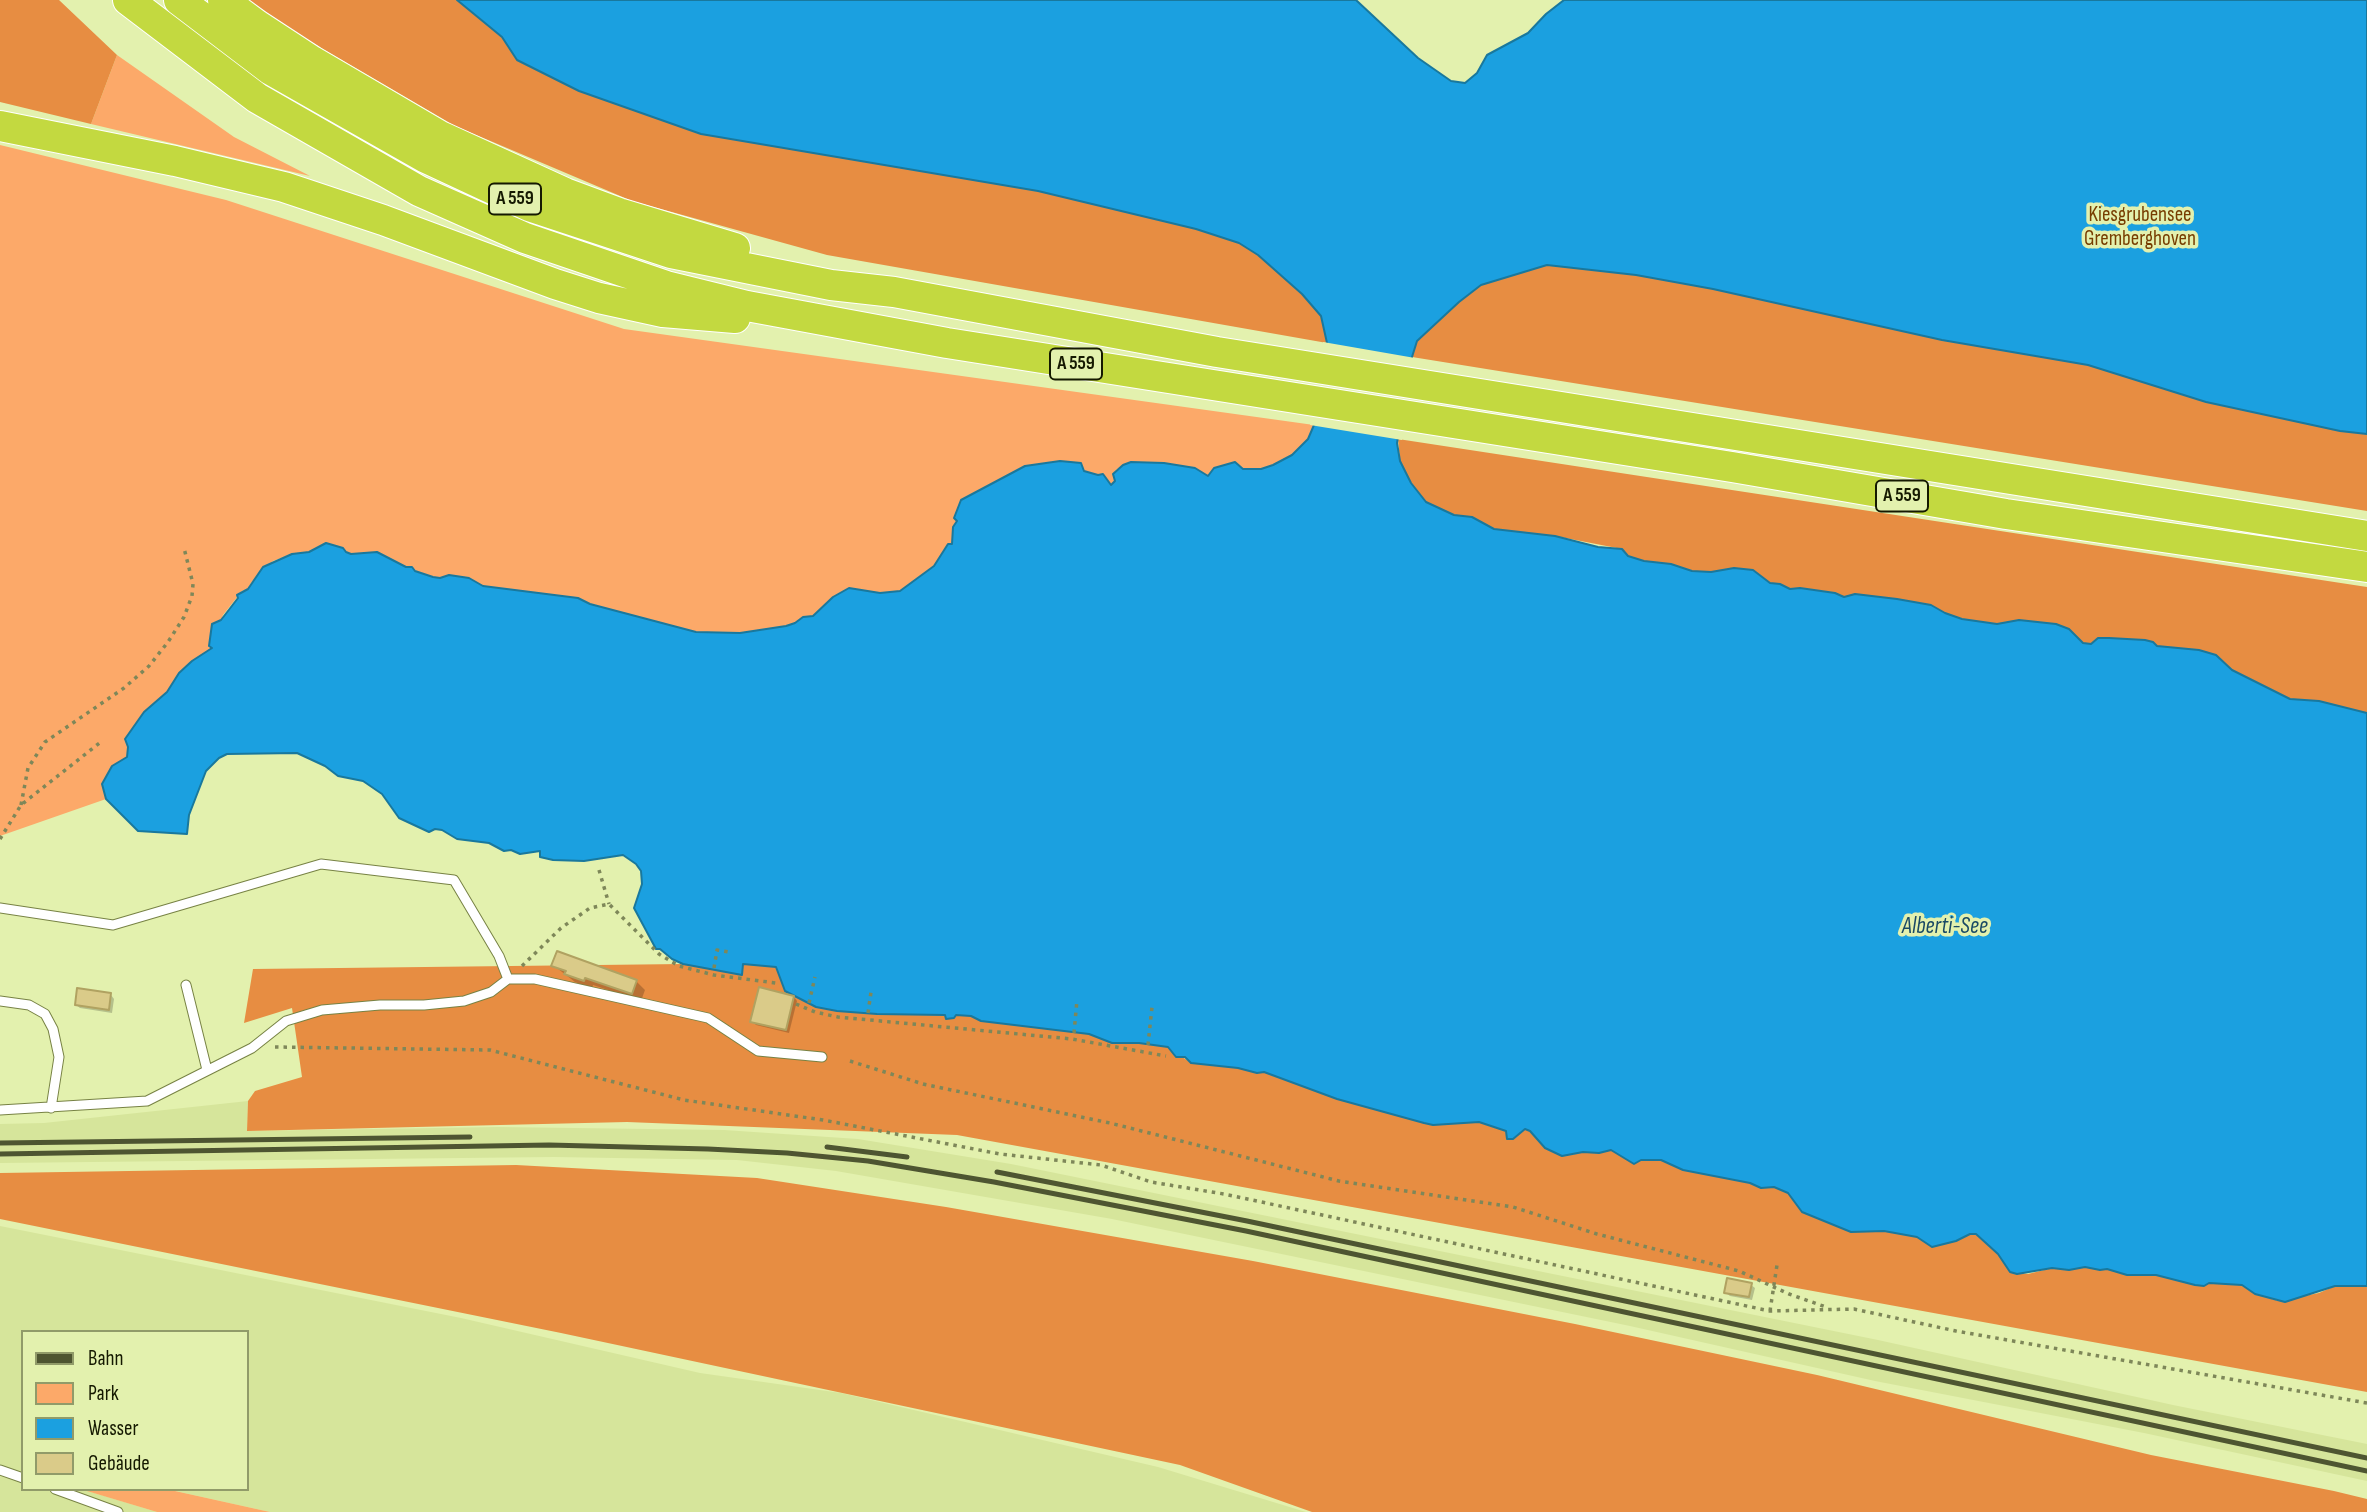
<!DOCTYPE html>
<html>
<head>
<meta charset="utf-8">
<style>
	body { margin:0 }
	#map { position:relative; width:2367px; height:1512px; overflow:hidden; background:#e3f1ae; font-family:"Sofia Sans Condensed",sans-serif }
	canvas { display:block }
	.legend { position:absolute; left:21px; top:1330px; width:228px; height:161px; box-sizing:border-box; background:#e3f1ae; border:2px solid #919b69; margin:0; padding:9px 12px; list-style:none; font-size:21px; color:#151901 }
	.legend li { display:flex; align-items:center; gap:14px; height:35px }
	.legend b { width:35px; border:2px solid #919b69 }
</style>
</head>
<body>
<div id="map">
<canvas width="2367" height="1512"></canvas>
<ul class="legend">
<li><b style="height:9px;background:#4e5531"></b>Bahn</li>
<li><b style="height:19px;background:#fca969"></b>Park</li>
<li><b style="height:19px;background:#1ba0e0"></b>Wasser</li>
<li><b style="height:19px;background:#dacb89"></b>Gebäude</li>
</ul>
</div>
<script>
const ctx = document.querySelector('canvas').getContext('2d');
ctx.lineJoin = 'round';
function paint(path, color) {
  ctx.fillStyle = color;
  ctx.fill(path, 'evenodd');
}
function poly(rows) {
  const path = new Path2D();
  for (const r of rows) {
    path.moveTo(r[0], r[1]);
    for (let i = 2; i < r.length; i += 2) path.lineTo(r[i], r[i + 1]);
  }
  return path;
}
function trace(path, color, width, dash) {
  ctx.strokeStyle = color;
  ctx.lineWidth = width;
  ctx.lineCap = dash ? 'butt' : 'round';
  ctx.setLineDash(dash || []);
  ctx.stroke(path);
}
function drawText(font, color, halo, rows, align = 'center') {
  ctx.font = font + ' "Sofia Sans Condensed",sans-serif';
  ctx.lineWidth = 7;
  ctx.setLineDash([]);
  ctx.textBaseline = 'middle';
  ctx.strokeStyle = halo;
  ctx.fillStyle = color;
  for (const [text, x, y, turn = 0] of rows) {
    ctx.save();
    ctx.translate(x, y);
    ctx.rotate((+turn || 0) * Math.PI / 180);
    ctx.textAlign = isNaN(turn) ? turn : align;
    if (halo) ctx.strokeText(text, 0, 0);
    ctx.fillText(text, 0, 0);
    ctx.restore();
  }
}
paint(poly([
	[248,1101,247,1131,498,1127,724,1130,858,1139,1011,1164,1878,1340,2173,1405,2367,1444,2367,1481,2144,1433,1875,1381,1630,1326,1112,1219,836,1171,737,1160,554,1157,0,1163,0,1124,44,1123],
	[0,1226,461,1318,700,1373,841,1393,1158,1467,1306,1512,270,1512,175,1491,160,1489,247,1489,247,1332,23,1332,23,1489,94,1489,88,1491,157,1512,0,1512]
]), '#d6e59b');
paint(poly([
	[117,55,234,137,310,176,91,124],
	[0,145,226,200,624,329,1314,425,1308,439,1292,455,1273,465,1261,469,1243,469,1234,462,1214,468,1209,476,1164,463,1117,469,1113,474,1115,481,1110,485,1098,475,1084,471,1082,467,1066,462,1060,461,1025,466,961,500,954,518,957,521,952,544,934,566,900,591,880,593,849,588,833,597,813,616,803,617,795,623,786,626,740,633,696,632,590,604,578,598,483,586,469,578,433,577,406,567,377,552,351,554,346,552,343,548,326,543,309,552,292,554,273,561,251,583,248,589,242,591,223,615,212,648,192,661,179,673,167,692,144,712,128,747,127,757,112,766,103,784,106,799,0,836],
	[94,1489,175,1491,270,1512,157,1512,87,1491]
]), '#fca969');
paint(poly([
	[0,0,59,0,117,55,91,124,0,102],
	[248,0,457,0,502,37,518,61,579,91,701,134,1038,191,1196,229,1239,243,1258,255,1302,294,1321,316,1327,343,827,255,632,201,455,126,301,36],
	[1547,265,1636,275,1713,289,1942,340,2088,365,2206,402,2340,431,2367,434,2367,511,1412,357,1417,341,1459,302,1481,285],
	[1398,439,2367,587,2367,713,2319,701,2290,699,2232,670,2216,655,2199,650,2157,646,2145,640,2109,638,2098,638,2091,644,2083,643,2069,629,2056,624,2019,620,1997,624,1962,619,1945,613,1931,605,1897,599,1855,595,1844,597,1835,593,1800,588,1790,589,1780,584,1770,583,1753,570,1734,568,1711,572,1692,571,1671,564,1644,561,1628,556,1622,549,1555,536,1494,529,1472,517,1454,515,1426,502,1411,483,1400,461],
	[683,964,741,975,743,964,777,967,785,991,816,1007,837,1011,945,1015,946,1018,955,1015,971,1016,981,1021,1089,1034,1112,1043,1139,1043,1168,1047,1191,1063,1238,1068,1257,1073,1264,1072,1337,1099,1424,1123,1479,1122,1506,1131,1507,1139,1513,1138,1524,1129,1530,1131,1545,1148,1570,1155,1583,1152,1599,1153,1612,1150,1634,1164,1641,1160,1661,1160,1684,1170,1750,1183,1761,1188,1774,1187,1788,1193,1802,1212,1851,1232,1884,1231,1917,1237,1932,1247,1956,1241,1970,1234,1976,1234,1998,1254,2010,1272,2028,1274,2052,1268,2069,1270,2085,1267,2100,1270,2106,1269,2155,1275,2184,1282,2242,1285,2255,1294,2279,1301,2319,1293,2335,1286,2367,1286,2367,1392,957,1135,627,1122,247,1131,248,1101,255,1091,302,1077,292,1008,244,1023,253,969],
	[516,1165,757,1178,946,1207,1253,1261,1575,1324,1817,1375,2151,1455,2334,1491,2367,1499,2367,1512,1312,1512,1180,1465,561,1333,0,1219,0,1173]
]), '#e78d42');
const water = poly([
	[457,0,1356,0,1418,58,1451,81,1465,83,1477,73,1487,55,1528,33,1546,14,1564,0,2367,0,2367,434,2340,431,2206,402,2088,365,1942,340,1713,289,1636,275,1547,265,1481,285,1459,302,1417,341,1412,357,1397,443,1400,461,1411,483,1426,502,1454,515,1472,517,1494,529,1555,536,1598,547,1622,549,1628,556,1644,561,1671,564,1692,571,1711,572,1734,568,1753,570,1770,583,1780,584,1790,589,1800,588,1835,593,1844,597,1855,594,1897,599,1931,605,1945,613,1962,619,1997,624,2019,620,2056,624,2069,629,2083,643,2091,644,2098,638,2109,638,2145,640,2153,642,2157,646,2199,650,2216,655,2232,670,2290,699,2319,701,2367,713,2367,1286,2335,1286,2285,1302,2255,1294,2242,1285,2209,1283,2204,1286,2195,1285,2156,1275,2127,1275,2107,1269,2100,1270,2085,1267,2069,1270,2052,1268,2017,1274,2010,1272,1998,1254,1976,1234,1970,1234,1956,1241,1932,1247,1917,1237,1884,1231,1851,1232,1802,1212,1788,1193,1774,1187,1761,1188,1750,1183,1683,1170,1661,1160,1641,1160,1634,1164,1611,1150,1599,1153,1583,1152,1562,1156,1545,1148,1530,1131,1525,1129,1513,1139,1507,1139,1506,1131,1479,1122,1433,1125,1424,1123,1337,1099,1264,1072,1257,1073,1238,1068,1191,1063,1185,1057,1176,1057,1168,1047,1139,1043,1112,1043,1089,1034,981,1021,971,1016,956,1015,954,1018,946,1019,945,1015,877,1014,837,1011,816,1007,785,991,776,967,743,964,742,975,683,964,672,959,660,949,656,949,634,908,642,884,641,871,636,864,623,855,584,861,553,860,540,857,540,851,520,854,511,850,504,851,489,843,457,839,442,830,435,829,429,832,399,818,382,794,363,781,338,776,325,766,297,753,227,754,219,758,206,771,189,815,187,834,138,831,106,799,102,784,112,766,127,757,128,747,125,739,144,712,167,692,179,673,192,661,212,648,209,646,212,624,221,620,238,598,237,595,248,589,263,567,292,554,309,552,326,543,343,548,346,552,351,554,377,552,406,567,412,567,415,571,433,577,440,578,449,575,469,578,483,586,578,598,590,604,696,632,740,633,786,626,795,623,803,617,813,616,833,597,849,588,880,593,900,591,934,566,948,544,952,544,953,527,957,521,954,518,961,500,1025,466,1060,461,1081,463,1084,471,1098,475,1103,474,1111,485,1115,481,1113,474,1123,465,1131,462,1164,463,1195,468,1208,476,1214,468,1235,462,1243,469,1261,469,1273,465,1292,455,1308,439,1314,425,1327,343,1321,316,1302,294,1258,255,1239,243,1196,229,1038,191,701,134,579,91,517,60,502,37,457,0]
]);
paint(water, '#1ba0e0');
trace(water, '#19789d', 2);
paint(poly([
	[1323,342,1415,358,1402,440,1310,425]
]), '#e3f1ae');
paint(poly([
	[553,965,636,981,645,990,641,1001,593,985,592,989,575,982],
	[111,995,114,999,112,1013,80,1008,76,1005],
	[794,997,797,1001,789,1033,756,1025,752,1021],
	[1751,1285,1755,1288,1752,1300,1730,1296,1726,1293]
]), '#0003');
const building = poly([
	[557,951,637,980,632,994,585,978,584,981,564,974,566,971,551,966,557,951],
	[759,987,794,996,786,1030,750,1022,759,987],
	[77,988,111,993,109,1010,75,1005,77,988],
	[1727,1278,1752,1283,1749,1297,1724,1293,1727,1278]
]);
paint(building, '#dacb89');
trace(building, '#b0a261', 2);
const service = poly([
	[0,908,113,925,321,864,454,880,499,956,508,979],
	[186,985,207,1070],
	[0,1001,29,1005,45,1014,53,1029,59,1057,51,1108],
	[0,1110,147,1101,252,1048,286,1021,322,1010,380,1005,424,1005,464,1001,491,992,508,979,535,979,708,1018,758,1051,822,1057],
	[0,1470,23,1478],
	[55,1489,118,1512]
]);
const motorway = poly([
	[128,0,257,98,419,191,525,238,666,286,747,306,947,343,1732,467,2006,514,2367,567],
	[179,0,271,70,426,158,529,206,671,253,831,285,894,292,1217,352,2367,536],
	[223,0,257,25,312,61,440,136,565,193,619,213,735,248],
	[0,126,175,161,284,187,383,220,555,284,599,298,663,312,735,318]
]);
trace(service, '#778244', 11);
trace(motorway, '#fff', 32);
trace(poly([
	[21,805,28,768,45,742,124,688,149,666,168,642,184,617,192,596,193,584,184,548],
	[0,839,21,805,102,741],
	[599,870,609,904],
	[522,966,561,928,590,908,609,904,659,954,679,966,714,975,776,983],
	[714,968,717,950,729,952],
	[809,1003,815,977],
	[796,1004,815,1012,838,1017,1072,1039,1166,1056],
	[868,1013,871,992],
	[1074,1033,1077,1000],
	[1148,1045,1152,1007],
	[275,1047,490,1050,684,1100,823,1120,1000,1154,1101,1165,1151,1182,1224,1194,1770,1311,1854,1309,1956,1331,2367,1403],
	[850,1061,923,1084,1110,1123,1339,1181,1513,1207,1597,1234,1739,1271,1789,1294,1826,1307],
	[1770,1311,1777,1265]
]), '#7e8759', 3.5, [3.5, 5]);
trace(service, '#fff', 9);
trace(motorway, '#c3d940', 30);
trace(poly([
	[0,1143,470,1137],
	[827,1147,907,1157],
	[0,1154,549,1145,708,1149,787,1153,868,1161,994,1182,1246,1231,2367,1471],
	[997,1172,1247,1221,2367,1458]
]), '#4e5531', 5);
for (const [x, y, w] of [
	[515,199,52],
	[1076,364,52],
	[1902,496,52]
]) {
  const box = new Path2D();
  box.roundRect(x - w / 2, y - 15.5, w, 31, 5);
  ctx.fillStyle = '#e3f1ae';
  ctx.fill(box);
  trace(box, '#151901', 2);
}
drawText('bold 19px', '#151901', null, [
	["A 559",515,199],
	["A 559",1076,364],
	["A 559",1902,496]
]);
drawText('21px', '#773d00', '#e3f1ae', [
	["Kiesgrubensee",2140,216],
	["Gremberghoven",2140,240]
]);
drawText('italic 23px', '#1a4a65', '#e3f1ae', [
	["Alberti-See",1945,927]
]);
</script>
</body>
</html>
